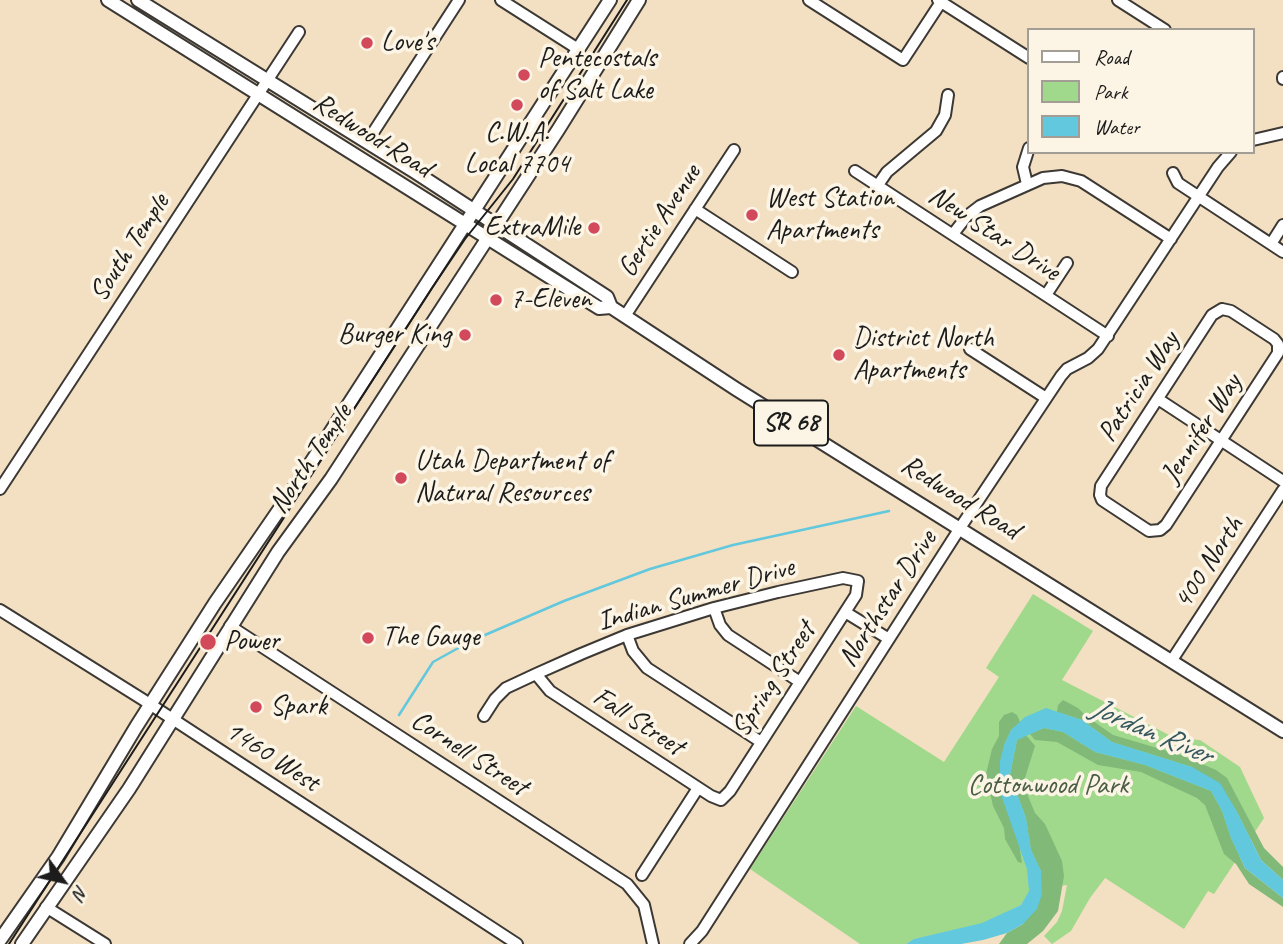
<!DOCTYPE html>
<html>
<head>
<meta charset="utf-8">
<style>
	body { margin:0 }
	#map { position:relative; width:1283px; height:944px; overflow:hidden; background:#f3dfc2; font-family:Caveat,sans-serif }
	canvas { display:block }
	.legend { position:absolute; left:1027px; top:28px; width:228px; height:126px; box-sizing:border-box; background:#fcf5e5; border:2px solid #a29e95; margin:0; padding:9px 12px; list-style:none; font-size:21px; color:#1c1c1c }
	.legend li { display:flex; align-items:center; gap:14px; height:35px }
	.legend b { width:35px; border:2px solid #a29e95 }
	.north { position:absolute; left:28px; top:846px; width:70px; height:70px; -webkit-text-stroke:5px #fcf5e5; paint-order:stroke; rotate:123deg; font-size:19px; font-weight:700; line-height:28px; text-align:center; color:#1c1c1c }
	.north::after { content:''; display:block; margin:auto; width:24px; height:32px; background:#1c1c1c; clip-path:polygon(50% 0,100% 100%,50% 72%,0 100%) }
</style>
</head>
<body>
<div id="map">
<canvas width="1283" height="944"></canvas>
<ul class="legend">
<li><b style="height:9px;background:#fff"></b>Road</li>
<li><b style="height:19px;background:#a0d98c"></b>Park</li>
<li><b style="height:19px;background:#61c8dd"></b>Water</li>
</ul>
<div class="north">N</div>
</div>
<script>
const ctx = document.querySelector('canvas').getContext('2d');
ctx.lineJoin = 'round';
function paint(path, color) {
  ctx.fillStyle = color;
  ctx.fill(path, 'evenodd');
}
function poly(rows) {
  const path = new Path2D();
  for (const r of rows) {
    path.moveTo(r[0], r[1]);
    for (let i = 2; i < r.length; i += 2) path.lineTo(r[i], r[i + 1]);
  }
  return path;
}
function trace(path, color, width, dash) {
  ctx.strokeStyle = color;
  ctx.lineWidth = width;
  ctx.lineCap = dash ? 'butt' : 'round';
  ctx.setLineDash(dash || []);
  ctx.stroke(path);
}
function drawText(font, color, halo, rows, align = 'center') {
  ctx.font = font + ' Caveat,sans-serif';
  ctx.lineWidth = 7;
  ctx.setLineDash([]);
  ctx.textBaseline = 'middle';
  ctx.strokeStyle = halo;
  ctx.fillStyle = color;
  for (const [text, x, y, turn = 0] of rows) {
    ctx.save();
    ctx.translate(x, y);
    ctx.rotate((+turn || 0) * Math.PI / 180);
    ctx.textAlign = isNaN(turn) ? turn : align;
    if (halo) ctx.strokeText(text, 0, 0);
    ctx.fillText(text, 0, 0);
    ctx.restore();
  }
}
paint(poly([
	[1033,594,1093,631,1062,680,1175,738,1200,740,1240,767,1264,818,1214,894,1208,891,1184,929,1105,878,1090,898,1071,931,1052,944,1044,936,1057,922,1062,911,1067,885,1030,891,1021,905,982,924,915,939,906,944,860,944,750,869,856,706,944,762,999,677,986,668]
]), '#a0d98c');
paint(poly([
	[1063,700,1078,708,1086,716,1113,735,1181,755,1216,770,1227,778,1264,848,1283,867,1283,880,1261,860,1236,810,1192,767,1112,742,1082,720,1057,712,1058,705],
	[1012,712,1017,715,1020,722,1011,730,1004,745,1022,863,1018,862,1005,839,1004,828,993,806,986,774,992,749,999,736,999,722,1004,715],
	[1044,728,1063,732,1095,752,1145,765,1211,791,1222,811,1231,838,1245,868,1283,898,1283,907,1249,884,1236,864,1224,854,1205,805,1197,798,1141,772,1098,765,1057,742,1035,740,1030,734],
	[1026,735,1035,746,1023,784,1035,813,1045,824,1062,861,1064,876,1058,911,1043,931,1027,944,999,944,1007,933,1023,924,1041,871,1031,850,1026,818,1010,775,1017,740]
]), '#80b978');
paint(poly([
	[1046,708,1082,720,1112,742,1192,767,1220,783,1236,810,1261,860,1283,880,1283,898,1245,868,1231,838,1222,811,1211,791,1145,765,1095,752,1063,732,1044,728,1017,740,1010,775,1026,818,1031,850,1041,871,1042,894,1037,909,1023,924,1007,933,983,940,961,944,906,944,914,939,982,923,1021,905,1029,891,1027,869,1000,792,1000,761,1004,745,1011,730,1025,717]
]), '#61c8dd');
trace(poly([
	[399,715,433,662,471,641,564,601,650,569,733,545,889,511]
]), '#61c8dd', 2.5);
const minor = poly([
	[501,0,578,49],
	[809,0,903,60,941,2],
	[938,0,1029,58],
	[1118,0,1165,30],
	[1283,77,1283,79],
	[1253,140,1283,133],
	[367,142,459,0],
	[855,171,1108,336],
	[1173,173,1178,183,1283,252],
	[1027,184,1023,167,1029,148],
	[878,185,887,172,936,131,945,115,948,95],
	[695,209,792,272],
	[953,234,967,216,980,206,1043,178,1062,176,1081,181,1171,239],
	[1271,244,1283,225],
	[1046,295,1067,263],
	[1222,309,1231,311,1274,339,1278,344,1278,353,1166,525,1160,530,1149,531,1102,500,1100,495,1101,486,1212,315,1222,309],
	[625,316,734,150],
	[970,349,1046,398],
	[1158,399,1283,481],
	[0,489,299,32],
	[714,608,720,625,728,635,800,682],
	[0,610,142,699,517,944],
	[845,612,889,639],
	[230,626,627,884,644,905,653,944],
	[627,635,633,651,647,668,761,742],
	[1172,660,1283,490],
	[484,716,495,699,506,688,536,674,581,654,627,635,714,608,778,592,843,578,858,581,856,595,730,791,721,800,711,796,550,691,536,674],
	[642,875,698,788],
	[46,907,105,944],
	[690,944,702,931,960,528,1061,376,1067,369,1088,358,1098,349,1218,167,1231,152]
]);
const major = poly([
	[108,0,599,308,611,307],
	[138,0,415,172,607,297,611,307,736,389,1283,731],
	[0,940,58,857,136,727,215,603,301,478,610,0],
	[22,944,129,789,278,552,331,479,558,130,639,0]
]);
trace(minor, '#3c3935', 14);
trace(major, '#3c3935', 16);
trace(minor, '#fff', 10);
trace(major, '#fff', 12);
trace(poly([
	[9,944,432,288,465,239,513,179,627,0]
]), '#1c1c1c', 2);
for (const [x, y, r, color] of [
	[367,43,7,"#d1495b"],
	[524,75,7,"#d1495b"],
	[517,105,7,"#d1495b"],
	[752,215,7,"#d1495b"],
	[594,228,7,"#d1495b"],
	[496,300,7,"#d1495b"],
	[465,335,7,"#d1495b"],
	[839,355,7,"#d1495b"],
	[401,478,7,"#d1495b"],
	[368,638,7,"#d1495b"],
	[208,642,9,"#d1495b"],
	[256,707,7,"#d1495b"]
]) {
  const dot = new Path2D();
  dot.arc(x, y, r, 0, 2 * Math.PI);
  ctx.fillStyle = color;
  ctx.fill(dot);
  trace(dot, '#fcf5e5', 2.5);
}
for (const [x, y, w] of [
	[791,423,74]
]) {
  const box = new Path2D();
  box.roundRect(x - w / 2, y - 22.5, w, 45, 5);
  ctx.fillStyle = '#fcf5e5';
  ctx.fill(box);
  trace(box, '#1c1c1c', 2);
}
drawText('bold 26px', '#1c1c1c', null, [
	["SR 68",791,423]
]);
drawText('28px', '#1c1c1c', '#fcf5e5', [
	["Love's",381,43],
	["Pentecostals",538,59],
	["of Salt Lake",538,91],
	["C.W.A.",517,133,"center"],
	["Local 7704",517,165,"center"],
	["West Station",766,199],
	["Apartments",766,231],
	["ExtraMile",580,228,"right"],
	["7-Eleven",510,300],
	["Burger King",451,335,"right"],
	["District North",853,339],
	["Apartments",853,371],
	["Utah Department of",415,462],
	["Natural Resources",415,494],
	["The Gauge",382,638],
	["Power",224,642],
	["Spark",270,707]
], 'left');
drawText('28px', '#1c1c1c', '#fcf5e5', [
	["Redwood Road",372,136,32],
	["Gertie Avenue",660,221,-57],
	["New Star Drive",994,234,33],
	["South Temple",130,248,-57],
	["Patricia Way",1139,387,-57],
	["Jennifer Way",1202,429,-57],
	["North Temple",311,459,-56],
	["Redwood Road",960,498,32],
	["400 North",1209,563,-57],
	["Indian Summer Drive",696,595,-16],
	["Northstar Drive",888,599,-57],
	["Spring Street",774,680,-57],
	["Fall Street",638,722,33],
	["Cornell Street",469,754,33],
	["1460 West",272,757,33]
]);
drawText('28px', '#4a5e43', '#fcf5e5', [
	["Cottonwood Park",1048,786]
]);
drawText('italic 30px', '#345860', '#fcf5e5', [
	["Jordan River",1151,732,23]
]);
</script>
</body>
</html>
